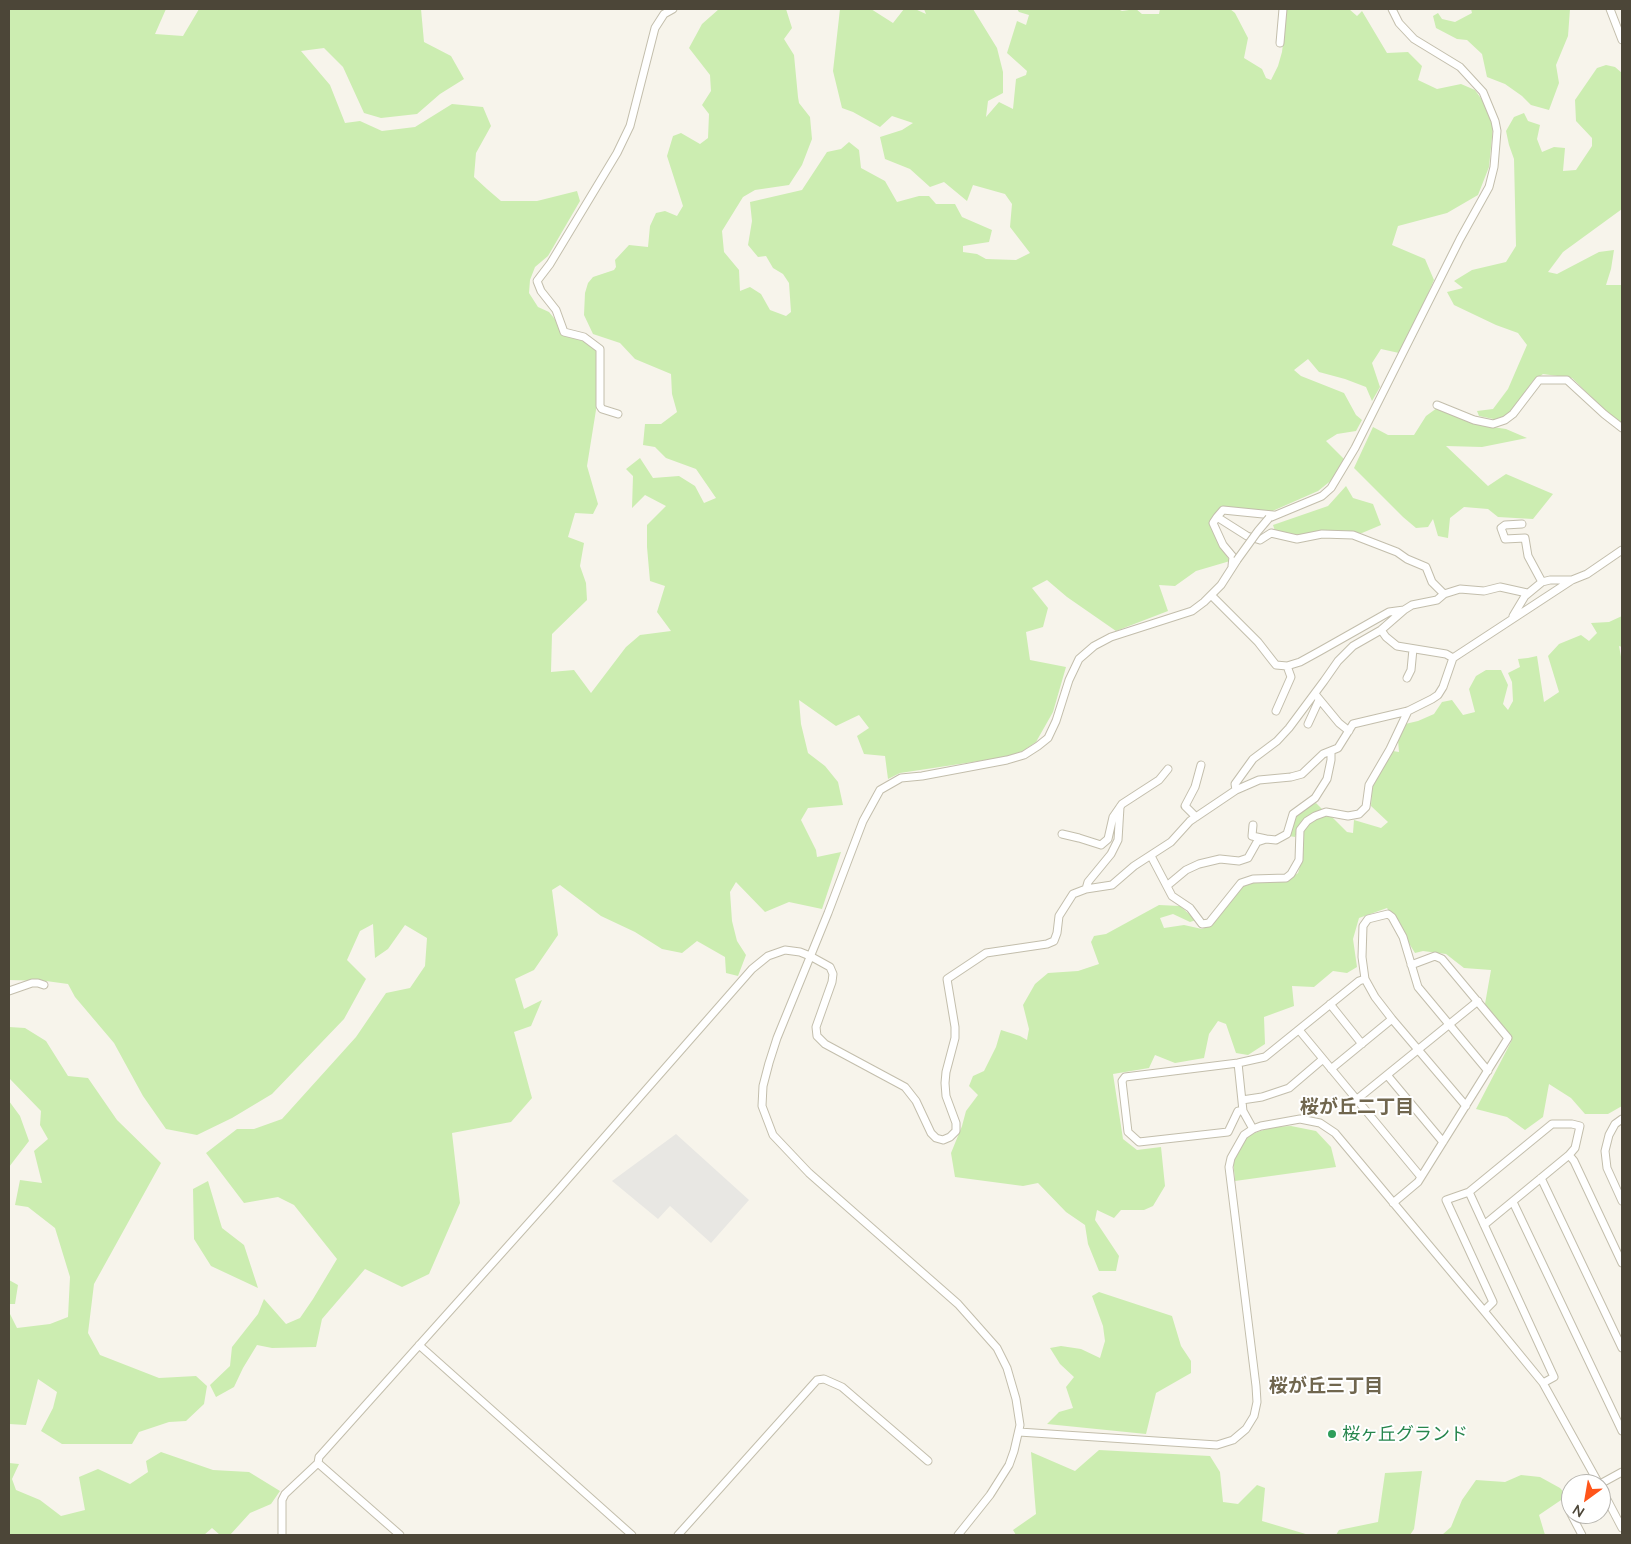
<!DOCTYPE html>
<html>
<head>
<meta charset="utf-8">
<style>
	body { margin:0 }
	#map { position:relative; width:1631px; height:1544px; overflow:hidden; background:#f7f4eb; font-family:Lato,sans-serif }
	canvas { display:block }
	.frame { position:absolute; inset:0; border:10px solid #4c4638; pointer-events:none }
	.north { position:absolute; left:1561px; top:1474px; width:50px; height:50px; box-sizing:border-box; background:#fff; border:1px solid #b7b5af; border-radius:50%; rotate:212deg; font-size:14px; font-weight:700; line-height:20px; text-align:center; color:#4c4638 }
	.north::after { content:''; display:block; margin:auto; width:18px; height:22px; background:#ff551a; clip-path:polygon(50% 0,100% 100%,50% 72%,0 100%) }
</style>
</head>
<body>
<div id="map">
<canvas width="1631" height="1544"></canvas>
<div class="frame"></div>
<div class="north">N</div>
</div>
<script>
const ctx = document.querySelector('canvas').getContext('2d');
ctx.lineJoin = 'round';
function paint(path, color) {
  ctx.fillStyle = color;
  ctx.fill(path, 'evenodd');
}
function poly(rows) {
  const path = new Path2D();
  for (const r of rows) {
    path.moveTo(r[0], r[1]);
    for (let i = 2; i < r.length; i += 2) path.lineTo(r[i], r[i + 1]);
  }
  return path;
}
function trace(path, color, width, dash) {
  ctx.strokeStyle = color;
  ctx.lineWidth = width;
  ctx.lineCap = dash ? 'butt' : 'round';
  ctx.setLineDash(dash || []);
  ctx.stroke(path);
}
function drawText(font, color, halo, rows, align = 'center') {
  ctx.font = font + ' Lato,"Noto Sans JP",sans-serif';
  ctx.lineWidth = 4;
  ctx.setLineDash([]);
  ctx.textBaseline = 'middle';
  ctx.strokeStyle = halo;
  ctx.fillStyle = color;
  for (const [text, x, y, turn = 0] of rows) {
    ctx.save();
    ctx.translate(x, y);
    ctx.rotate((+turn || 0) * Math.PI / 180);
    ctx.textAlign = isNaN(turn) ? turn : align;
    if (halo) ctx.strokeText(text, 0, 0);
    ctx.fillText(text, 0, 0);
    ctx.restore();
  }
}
paint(poly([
	[9,9,166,9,155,34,183,36,199,9,421,9,424,42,451,56,464,79,440,94,417,114,381,118,364,113,343,67,324,48,301,51,330,85,345,123,360,121,382,131,415,127,452,104,483,107,491,126,476,153,474,177,487,189,501,201,537,201,577,191,580,201,548,256,535,267,530,280,529,293,538,307,549,312,559,324,564,335,583,340,595,347,598,353,596,410,587,466,598,504,593,514,575,513,568,537,584,543,580,566,586,583,587,600,552,634,551,672,574,670,591,693,626,647,640,635,671,631,657,612,665,586,650,581,647,547,647,525,666,506,645,495,632,508,633,476,626,469,640,458,653,478,679,476,695,486,704,503,716,498,696,469,666,458,655,447,643,445,645,424,661,424,677,412,672,394,671,374,635,359,620,343,593,334,584,315,585,293,588,283,593,277,614,270,616,267,615,260,629,245,648,247,650,226,656,213,665,211,677,216,683,206,667,156,673,136,681,133,700,144,708,138,709,114,702,105,711,91,710,75,689,48,702,24,719,9,786,9,792,28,784,39,794,55,798,97,799,103,810,117,812,139,802,165,789,185,755,190,743,197,722,231,724,252,739,270,740,291,750,287,761,294,770,310,786,316,791,312,789,283,783,274,773,268,766,256,758,257,748,245,752,221,750,202,802,190,827,152,841,149,849,142,859,150,861,168,885,181,897,202,919,196,929,196,936,204,955,204,962,217,992,230,989,242,963,246,963,252,977,254,986,259,1016,260,1030,253,1010,227,1012,204,1005,194,973,185,967,201,944,182,930,187,910,169,885,159,880,137,902,130,913,123,892,116,880,127,853,112,842,108,833,71,840,9,871,9,893,23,904,9,915,9,926,14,924,9,973,9,997,48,1003,72,1003,93,988,101,986,117,999,102,1013,109,1016,79,1026,75,1027,71,1007,53,1017,21,1026,25,1029,15,1019,12,1017,9,1118,9,1122,11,1136,9,1142,14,1159,14,1160,9,1230,9,1235,13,1248,38,1244,58,1262,69,1266,78,1271,80,1278,66,1282,52,1287,9,1349,9,1357,16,1362,11,1387,53,1408,52,1422,66,1418,80,1437,89,1461,84,1475,90,1485,104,1493,128,1491,147,1489,167,1478,195,1447,213,1398,226,1392,245,1425,259,1434,280,1419,314,1399,353,1381,349,1372,363,1380,387,1372,401,1366,387,1345,379,1319,372,1308,359,1294,370,1301,376,1344,393,1356,415,1362,420,1356,431,1337,434,1326,441,1344,459,1333,479,1318,491,1268,513,1221,508,1211,523,1219,545,1230,561,1196,571,1175,586,1159,585,1168,611,1116,631,1067,597,1047,580,1032,588,1048,608,1043,627,1026,632,1030,660,1066,667,1053,712,1036,742,1023,751,1006,757,900,773,888,779,885,756,864,754,857,736,869,728,859,715,836,726,799,700,801,724,808,753,825,766,838,782,843,805,808,808,801,820,816,850,817,857,841,852,822,909,789,902,765,912,736,882,730,892,732,921,737,941,746,955,738,976,726,973,725,957,697,941,682,953,662,949,635,932,601,916,560,885,552,890,558,935,534,970,515,979,524,1009,542,1000,531,1026,514,1032,532,1098,511,1122,452,1133,460,1203,429,1274,402,1287,365,1269,322,1319,316,1347,272,1348,257,1345,243,1368,234,1387,216,1397,210,1385,230,1366,232,1347,258,1314,264,1299,286,1324,300,1318,313,1299,337,1259,294,1205,278,1197,244,1203,206,1153,237,1129,254,1129,282,1119,356,1037,386,993,410,988,425,966,427,938,405,925,388,949,375,958,373,924,360,931,347,960,366,979,344,1019,272,1094,232,1118,197,1135,166,1129,143,1096,114,1043,75,997,68,984,46,981,9,980],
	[1471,9,1570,9,1568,36,1556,65,1559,83,1549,110,1531,105,1522,96,1505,84,1487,77,1482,54,1467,40,1457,39,1436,28,1433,16,1438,13,1442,19,1455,22,1472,13],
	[1606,65,1615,67,1622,73,1622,209,1563,252,1548,272,1557,274,1599,252,1614,250,1611,269,1606,285,1621,285,1622,281,1622,424,1611,416,1572,378,1543,374,1533,381,1510,413,1498,420,1479,416,1477,411,1493,409,1508,389,1527,345,1518,333,1496,325,1454,305,1447,292,1463,288,1454,281,1472,270,1506,262,1516,246,1514,159,1509,145,1506,131,1514,117,1524,113,1528,121,1540,125,1537,139,1542,152,1554,147,1565,148,1563,171,1576,170,1592,146,1592,138,1576,121,1575,100,1597,68],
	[1437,408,1486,426,1506,429,1527,438,1482,447,1446,446,1488,486,1506,474,1553,494,1533,519,1498,517,1488,509,1464,507,1450,518,1448,538,1438,536,1433,519,1428,527,1416,528,1403,517,1354,468,1373,427,1388,435,1414,435,1426,416],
	[1346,486,1353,498,1373,504,1381,525,1362,533,1315,532,1299,535,1275,531,1273,525,1328,506],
	[1622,616,1622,647,1619,646,1622,662,1622,1106,1608,1114,1585,1114,1571,1098,1549,1084,1543,1117,1525,1130,1507,1117,1476,1109,1512,1040,1485,1004,1491,970,1464,968,1446,954,1423,951,1415,953,1387,908,1359,918,1353,939,1357,967,1347,973,1333,971,1314,987,1292,986,1294,1006,1264,1017,1265,1044,1248,1055,1236,1053,1226,1024,1218,1021,1209,1034,1204,1058,1175,1063,1155,1055,1149,1068,1113,1074,1123,1139,1137,1150,1161,1147,1165,1186,1153,1206,1144,1210,1121,1210,1114,1218,1097,1210,1095,1220,1119,1256,1116,1271,1099,1271,1088,1244,1085,1225,1066,1212,1038,1183,1023,1186,955,1177,951,1153,962,1126,966,1111,978,1095,969,1086,973,1076,984,1071,996,1047,1001,1030,1020,1036,1027,1040,1029,1029,1023,1005,1035,984,1048,973,1078,971,1099,964,1091,942,1094,936,1106,934,1159,905,1180,906,1196,920,1190,922,1173,914,1160,918,1164,928,1184,925,1202,929,1212,925,1237,888,1245,883,1286,881,1298,873,1302,860,1303,828,1314,818,1328,813,1347,832,1353,833,1354,820,1381,828,1388,822,1371,806,1372,787,1377,776,1393,751,1399,752,1398,740,1405,724,1418,721,1434,714,1442,702,1452,700,1463,715,1475,712,1469,689,1476,676,1486,670,1501,670,1508,685,1503,704,1508,710,1513,701,1512,682,1508,673,1520,667,1518,659,1528,658,1537,656,1544,702,1559,692,1548,656,1559,644,1581,635,1589,641,1597,633,1591,623,1609,622],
	[1316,803,1324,811,1298,830,1295,837,1289,836,1295,816,1306,807],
	[9,1027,25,1028,46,1041,68,1076,88,1078,117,1120,161,1163,94,1284,88,1333,100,1355,159,1378,196,1376,207,1386,204,1404,186,1421,169,1422,139,1432,132,1444,62,1444,41,1431,53,1408,57,1392,38,1379,26,1425,9,1424,9,1312,17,1328,50,1324,68,1317,70,1277,55,1228,28,1207,15,1205,20,1180,42,1183,34,1151,48,1139,40,1125,41,1111,9,1078],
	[9,1101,20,1116,29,1141,9,1167],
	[1291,1126,1316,1131,1331,1147,1336,1167,1235,1181,1233,1159,1245,1139,1252,1134,1272,1127],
	[208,1181,222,1228,244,1245,258,1288,211,1266,194,1239,193,1189],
	[9,1280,18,1285,15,1304,9,1304],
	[1099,1292,1172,1316,1181,1346,1191,1361,1191,1373,1156,1393,1146,1434,1047,1424,1059,1412,1073,1408,1066,1387,1074,1377,1060,1364,1050,1348,1061,1346,1081,1349,1100,1358,1105,1341,1103,1326,1092,1296],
	[1099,1450,1210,1456,1220,1472,1223,1502,1238,1504,1257,1485,1265,1488,1262,1521,1309,1535,1016,1535,1013,1530,1036,1514,1031,1452,1075,1471],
	[161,1452,213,1470,249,1472,280,1491,271,1504,250,1513,230,1535,220,1535,212,1528,204,1535,9,1535,9,1463,19,1464,12,1479,16,1490,40,1500,61,1516,85,1510,79,1477,98,1469,130,1484,148,1472,146,1461],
	[1422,1471,1414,1529,1410,1535,1336,1535,1339,1530,1378,1522,1385,1473],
	[1521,1475,1540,1477,1560,1488,1567,1496,1539,1515,1545,1535,1442,1535,1451,1527,1462,1500,1476,1480,1505,1482]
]), '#ccedb1');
paint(poly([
	[676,1134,749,1200,711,1243,670,1206,658,1219,612,1181]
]), '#e8e7e3');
const minor = poly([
	[1610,9,1622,40],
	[1280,43,1283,9],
	[1437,405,1474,420,1493,424,1505,420,1513,414,1539,380,1567,380,1604,414,1622,428],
	[618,414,602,409,600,406,600,349,584,337,564,332,556,310,541,291,537,281,550,264,617,153,630,126,655,28,664,14,673,9],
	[1217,517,1247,536,1260,540,1271,533,1297,539,1322,534,1353,535,1397,552,1407,559,1426,567,1432,582,1444,594],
	[1269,518,1322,496,1331,488,1355,448,1460,239,1489,187,1494,167,1497,131,1495,121,1483,92,1460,67,1414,39,1399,23,1392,9],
	[1522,524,1505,525,1501,528,1505,539,1525,538,1528,556,1542,582],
	[1232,566,1233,557,1223,545,1213,523,1217,517,1223,510,1273,515],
	[1211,595,1258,642,1272,660,1276,665,1287,666,1300,662,1320,651,1389,612,1404,610],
	[1513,616,1525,596,1542,582,1550,580,1572,580],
	[1381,630,1386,637,1397,646,1446,654,1453,658],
	[1407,678,1411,670,1413,649],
	[1315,694,1339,723,1349,731],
	[1276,711,1291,677,1287,666],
	[1308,724,1319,700],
	[1236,790,1235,784,1253,759,1277,741,1289,728,1324,681,1338,661,1353,646,1381,630,1404,610,1412,605,1437,600,1444,594,1460,589,1484,591,1500,587,1527,593],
	[1196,817,1185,806,1195,787,1201,765],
	[1253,825,1252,836,1266,839],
	[1062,834,1079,838,1101,845,1108,839,1113,817,1122,804,1159,780,1168,769],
	[1151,856,1172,896,1190,908,1202,924,1209,923,1241,883,1253,879,1286,878,1291,874,1299,860,1300,830,1307,821,1315,816,1326,812,1348,816,1359,814,1366,807,1369,785,1390,749,1408,711],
	[1168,885,1186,870,1199,864,1220,859,1239,861,1248,858,1257,842,1266,839,1276,840,1287,834,1293,814,1315,798,1327,779,1331,760,1331,751],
	[1086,889,1088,882,1111,854,1118,840,1120,807],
	[9,991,32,983,38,983,44,985],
	[1330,1004,1362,1044],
	[1299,1030,1421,1177],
	[1238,1063,1243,1111,1253,1129],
	[1331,1069,1392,1019],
	[1387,1075,1443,1142],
	[1242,1100,1262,1097,1289,1088,1323,1059],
	[1356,1100,1478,1001],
	[1466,1106,1392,1019,1375,997,1365,979,1362,957,1363,926,1368,919,1388,914,1392,917,1403,937,1418,987,1488,1071],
	[1243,1111,1238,1111,1228,1132,1139,1142,1128,1132,1122,1081,1125,1077,1238,1063,1265,1057,1359,981,1365,979],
	[1622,1119,1615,1124,1609,1135,1605,1151,1607,1168,1622,1201],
	[1569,1155,1574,1161,1622,1263],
	[1541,1178,1622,1348],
	[1469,1192,1554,1377,1543,1383],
	[1513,1202,1622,1431],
	[1393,1203,1418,1182,1508,1038,1442,959,1435,956,1411,965],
	[1484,1225,1569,1155,1575,1148,1580,1126,1572,1124,1552,1124,1469,1192,1446,1200,1493,1302,1484,1311],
	[419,1345,632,1535],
	[1019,1432,1217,1445,1233,1440,1246,1429,1254,1416,1257,1402,1256,1386,1229,1167,1231,1158,1240,1142,1244,1135,1253,1129,1261,1126,1300,1119,1320,1123,1335,1133,1484,1311,1543,1383,1599,1484],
	[318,1463,400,1535],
	[1600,1484,1622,1472],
	[1601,1488,1622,1528],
	[1571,1499,1569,1500,1568,1507,1571,1514],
	[1571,1514,1582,1535],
	[282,1535,282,1500,285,1494,318,1463,319,1457,559,1189,752,969,768,956,785,950,800,952,810,956,830,967,833,974,832,982,816,1027,817,1036,825,1044,905,1087,916,1101,931,1133,936,1138,943,1140,950,1137,956,1131,956,1123,946,1096,945,1083,946,1072,955,1038,955,1027,947,979,986,953,1047,944,1054,941,1057,933,1059,916,1073,894,1086,889,1112,885,1134,866,1171,842,1190,821,1236,790,1259,780,1291,777,1302,774,1323,754,1338,748,1353,724,1408,711,1432,699,1438,695,1443,687,1453,658,1572,580,1587,574,1622,550],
	[678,1535,817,1380,824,1379,842,1387,928,1461],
	[958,1535,990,1495,1009,1465,1014,1451,1020,1425,1016,1399,1007,1368,997,1348,958,1304,809,1173,773,1135,762,1106,763,1086,769,1063,777,1038,828,913,863,821,880,790,901,778,922,776,1007,760,1024,755,1038,746,1048,738,1056,721,1069,680,1079,659,1094,646,1111,637,1192,611,1204,602,1221,585,1237,560]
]);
trace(minor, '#c3beac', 9);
trace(minor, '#fff', 7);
const minorBridge = poly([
	[1237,560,1258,531,1269,518]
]);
trace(minorBridge, '#c3beac', 9, []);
trace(minorBridge, '#fff', 7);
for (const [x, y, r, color] of [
	[1332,1434,5,"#2e9e5b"]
]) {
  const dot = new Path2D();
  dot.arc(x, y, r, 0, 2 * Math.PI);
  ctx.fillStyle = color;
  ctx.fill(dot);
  trace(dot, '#fff', 2);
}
drawText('18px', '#27864d', '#fff', [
	["桜ヶ丘グランド",1342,1434]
], 'left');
drawText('bold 19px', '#70664e', '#fff', [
	["桜が丘二丁目",1357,1107],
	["桜が丘三丁目",1326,1386]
]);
</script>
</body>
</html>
